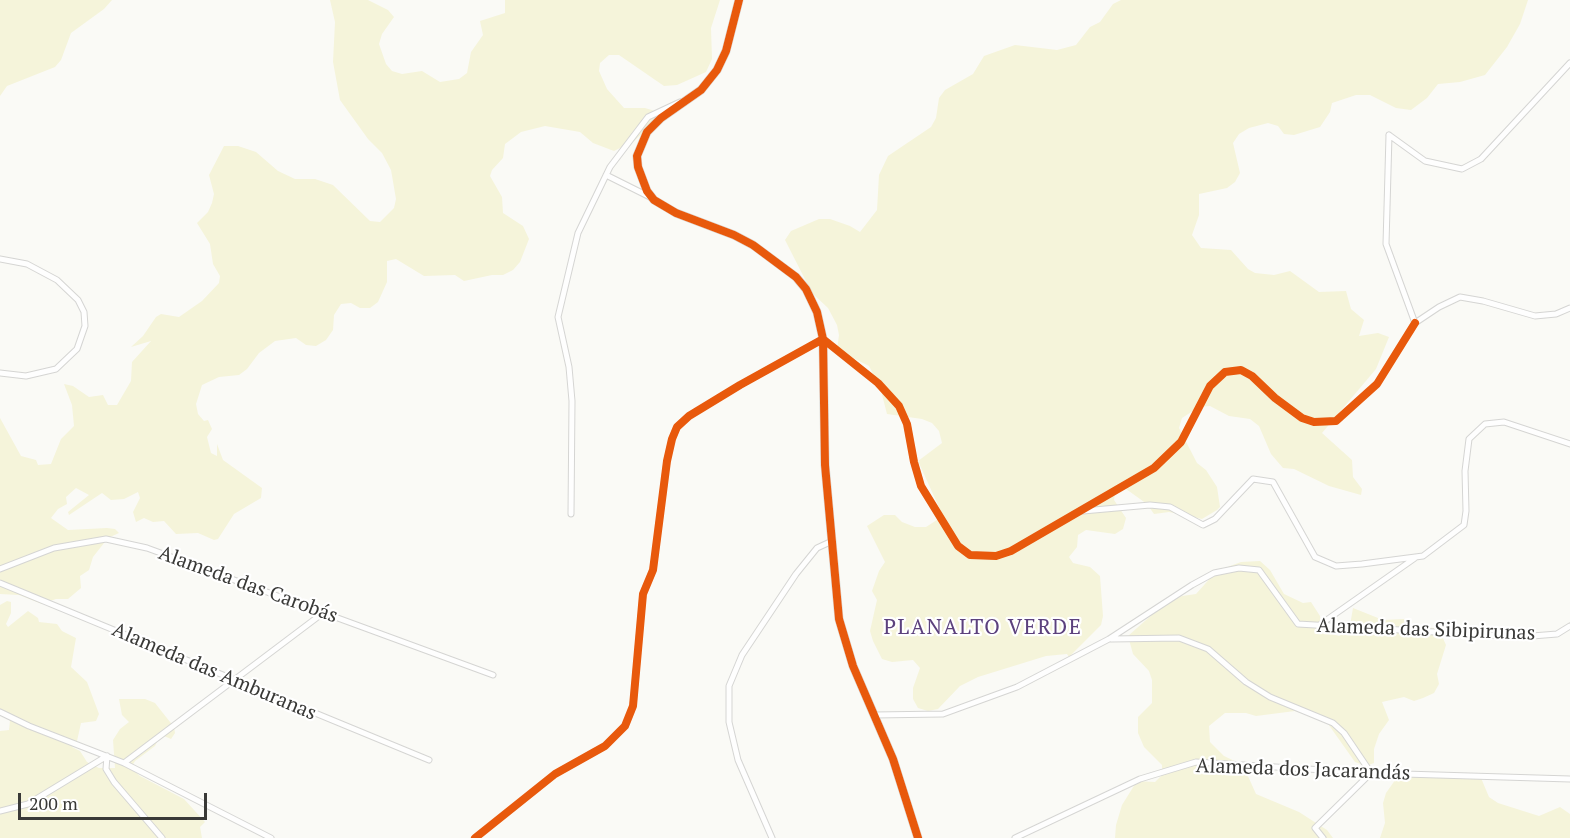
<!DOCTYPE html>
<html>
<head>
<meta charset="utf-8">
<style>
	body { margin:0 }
	#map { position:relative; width:1570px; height:838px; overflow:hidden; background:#fafaf6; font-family:"PT Serif",serif }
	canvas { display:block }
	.scale { position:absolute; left:18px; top:793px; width:189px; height:27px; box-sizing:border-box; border:3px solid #393937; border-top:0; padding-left:8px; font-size:18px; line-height:21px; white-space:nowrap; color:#393937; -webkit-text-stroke:4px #fff; paint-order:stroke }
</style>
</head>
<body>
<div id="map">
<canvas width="1570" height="838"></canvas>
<div class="scale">200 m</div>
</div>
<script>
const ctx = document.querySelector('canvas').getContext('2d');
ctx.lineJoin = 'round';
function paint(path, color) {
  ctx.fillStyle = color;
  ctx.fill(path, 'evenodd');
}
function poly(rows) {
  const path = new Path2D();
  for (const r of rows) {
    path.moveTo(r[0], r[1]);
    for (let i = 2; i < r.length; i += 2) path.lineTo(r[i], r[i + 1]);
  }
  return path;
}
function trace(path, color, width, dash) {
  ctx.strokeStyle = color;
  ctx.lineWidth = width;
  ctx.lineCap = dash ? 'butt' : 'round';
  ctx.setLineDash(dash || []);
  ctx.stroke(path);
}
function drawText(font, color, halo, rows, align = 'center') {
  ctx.font = font + ' "PT Serif",serif';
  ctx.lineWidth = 4.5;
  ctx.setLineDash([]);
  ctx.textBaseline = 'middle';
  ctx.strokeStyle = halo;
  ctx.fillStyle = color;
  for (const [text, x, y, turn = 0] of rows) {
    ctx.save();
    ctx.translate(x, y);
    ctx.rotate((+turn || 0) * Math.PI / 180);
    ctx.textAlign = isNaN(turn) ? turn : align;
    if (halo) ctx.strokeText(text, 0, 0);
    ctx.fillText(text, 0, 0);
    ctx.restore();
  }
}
paint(poly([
	[0,0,112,0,104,9,71,33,61,60,55,67,7,86,0,96],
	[330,0,368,0,388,10,394,17,382,34,379,44,386,64,392,71,402,74,422,71,440,82,459,79,467,73,471,52,483,35,480,21,505,13,505,0,720,0,711,28,712,59,706,72,677,85,664,86,619,55,609,55,600,63,599,71,607,89,624,108,645,108,655,111,656,121,634,141,614,151,593,143,580,132,545,126,521,132,505,144,503,158,492,170,490,176,502,197,503,213,523,226,529,239,520,262,513,270,503,275,492,275,464,281,455,275,424,276,396,259,387,261,387,282,378,302,370,308,360,308,351,303,341,304,334,315,333,330,326,340,316,346,306,345,296,338,275,341,259,353,247,369,239,375,219,377,202,385,196,404,198,414,204,421,208,420,212,429,207,437,211,453,217,456,217,444,223,460,262,488,261,498,234,514,218,539,214,540,198,533,176,534,164,521,153,522,144,518,136,522,133,512,140,498,138,492,124,499,111,500,102,493,69,515,68,512,89,495,76,488,66,497,67,504,58,509,51,518,68,530,107,528,115,529,119,533,108,538,93,557,89,570,80,576,81,588,68,599,56,599,42,604,19,595,0,594,0,418,21,456,36,460,38,465,51,464,61,439,74,426,72,405,64,384,73,386,89,397,103,395,108,405,117,405,131,381,132,362,151,341,131,347,143,336,156,317,161,314,179,317,202,301,219,283,220,276,213,264,210,244,197,223,208,212,212,203,214,194,209,175,224,146,238,146,256,152,278,171,295,179,315,179,333,185,370,221,380,222,394,208,396,199,391,170,382,153,368,139,340,100,333,62,335,22],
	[1121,0,1528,0,1520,24,1507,47,1485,75,1460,82,1438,84,1427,98,1411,110,1396,108,1370,95,1356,95,1332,103,1330,112,1320,127,1294,135,1284,134,1278,126,1268,123,1249,128,1239,134,1233,143,1240,173,1235,182,1227,188,1199,194,1199,215,1192,235,1201,248,1231,250,1248,269,1255,273,1274,275,1290,271,1319,292,1346,291,1351,309,1364,320,1359,336,1378,333,1389,337,1376,369,1322,433,1352,460,1353,477,1362,489,1361,495,1329,486,1294,469,1283,468,1271,454,1259,426,1250,419,1229,416,1210,406,1199,407,1182,418,1179,428,1197,463,1206,470,1217,487,1220,507,1217,510,1202,519,1169,512,1154,514,1147,504,1126,489,1115,492,1114,500,1126,518,1123,529,1115,534,1086,530,1078,535,1077,547,1069,557,1073,563,1090,567,1100,576,1103,616,1101,625,1069,657,1067,654,1046,656,978,677,960,686,938,709,928,711,918,708,913,699,913,688,920,668,913,660,892,662,882,659,873,641,870,631,877,600,872,591,879,571,885,562,867,526,884,515,895,515,902,522,915,527,926,527,943,516,918,461,942,443,939,431,932,423,922,419,887,414,880,387,869,366,837,350,839,335,837,325,828,308,812,293,785,240,791,231,819,219,830,219,850,226,860,232,877,210,879,175,888,156,931,127,936,118,939,98,945,90,973,74,984,56,1015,45,1057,50,1076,45,1090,27,1100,22,1113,4],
	[1260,561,1270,570,1284,594,1303,603,1311,602,1320,616,1321,626,1329,633,1339,636,1349,631,1353,608,1383,620,1404,619,1412,626,1434,628,1441,634,1446,645,1437,674,1439,684,1434,693,1423,698,1414,701,1404,697,1382,702,1389,720,1379,734,1374,749,1374,763,1366,766,1355,762,1326,721,1295,711,1256,716,1246,713,1225,713,1209,726,1210,742,1224,756,1243,765,1256,794,1299,812,1327,830,1333,838,1115,838,1116,825,1122,805,1137,781,1155,782,1162,775,1162,765,1144,747,1138,733,1138,717,1152,703,1152,680,1149,671,1133,654,1128,636,1164,604,1182,596,1196,594,1213,575,1222,569,1241,562],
	[7,601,11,602,11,613,6,624,8,627,28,611,38,618,39,622,57,624,62,631,76,638,71,667,87,682,99,714,96,721,81,723,77,741,72,747,80,751,87,762,99,768,115,768,113,740,120,729,129,722,122,715,119,699,145,699,155,703,174,727,175,733,171,739,164,736,159,738,155,746,135,761,131,768,140,776,184,799,205,822,200,827,202,838,0,838,0,731,9,730,10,721,0,710,0,605],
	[1398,776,1481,778,1489,797,1498,803,1539,816,1560,807,1570,814,1570,838,1380,838,1385,823,1383,803,1386,793]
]), '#f5f4da');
const street = poly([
	[1389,135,1386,244,1415,323,1439,307,1460,297,1483,301,1535,316,1556,314,1570,308],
	[1389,135,1425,161,1462,169,1481,159,1570,63],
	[606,175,650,197],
	[0,259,27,264,57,280,78,300,84,312,85,326,77,349,56,369,26,376,0,373],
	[1083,511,1150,505,1170,507,1203,525,1215,519,1253,479,1273,482,1315,557,1336,566,1362,564,1423,556,1464,525,1466,511,1465,471,1469,439,1485,424,1504,422,1570,444],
	[571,514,572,401,569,367,558,317,578,233,610,167,648,117,680,102],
	[0,569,54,548,106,539,147,548,493,675],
	[0,583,429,760],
	[1318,626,1415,558],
	[1111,639,1179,638,1208,649,1246,682,1270,697,1333,723,1344,733,1371,773,1315,828,1323,838],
	[0,712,29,726,124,763,271,838],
	[874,715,943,714,1017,687,1109,639,1192,585,1214,573,1239,568,1259,570,1298,624,1520,637,1557,634,1570,626],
	[107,756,106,769,114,782,162,838],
	[124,763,323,613],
	[0,811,28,804,107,756],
	[475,838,555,774,605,746,625,726,633,706,643,594,653,570,667,461,672,439,677,427,689,416,740,385,823,339,878,383,899,406,907,424,914,462,921,486,958,546,970,555,996,556,1011,551,1154,468,1181,442,1210,386,1225,372,1241,370,1252,376,1275,398,1302,418,1314,422,1336,421,1377,384,1415,323],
	[772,838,738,760,729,722,729,686,742,655,796,574,817,548,830,542],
	[1015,838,1140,779,1196,762,1371,773,1570,779]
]);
const secondary = poly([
	[739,0,726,51,717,70,701,90,661,118,647,132,637,156,638,167,647,191,654,200,676,213,734,235,753,245,796,277,806,289,817,312,823,339,825,465,839,619,853,666,893,759,918,838]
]);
trace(street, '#d5d5d3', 7);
trace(secondary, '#d5d5d3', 9);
trace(street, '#fefefe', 5);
trace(secondary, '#f5f3f7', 8);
trace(poly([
	[739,0,726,51,717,70,701,90,661,118,647,132,637,156,638,167,647,191,654,200,676,213,734,235,753,245,796,277,806,289,817,312,823,339,825,465,839,619,853,666,893,759,918,838],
	[475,838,555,774,605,746,625,726,633,706,643,594,653,570,667,461,672,439,677,427,689,416,740,385,823,339,878,383,899,406,907,424,914,462,921,486,958,546,970,555,996,556,1011,551,1154,468,1181,442,1210,386,1225,372,1241,370,1252,376,1275,398,1302,418,1314,422,1336,421,1377,384,1415,323]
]), '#e8590c', 8);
drawText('20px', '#393937', '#fff', [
	["Alameda das Carobás",248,585,20],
	["Alameda das Sibipirunas",1426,630,2],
	["Alameda das Amburanas",214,672,23],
	["Alameda dos Jacarandás",1303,770,2]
]);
ctx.letterSpacing = '1.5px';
drawText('21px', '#5c417d', '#fff', [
	["PLANALTO VERDE",983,628]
]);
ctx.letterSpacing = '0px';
</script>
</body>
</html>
